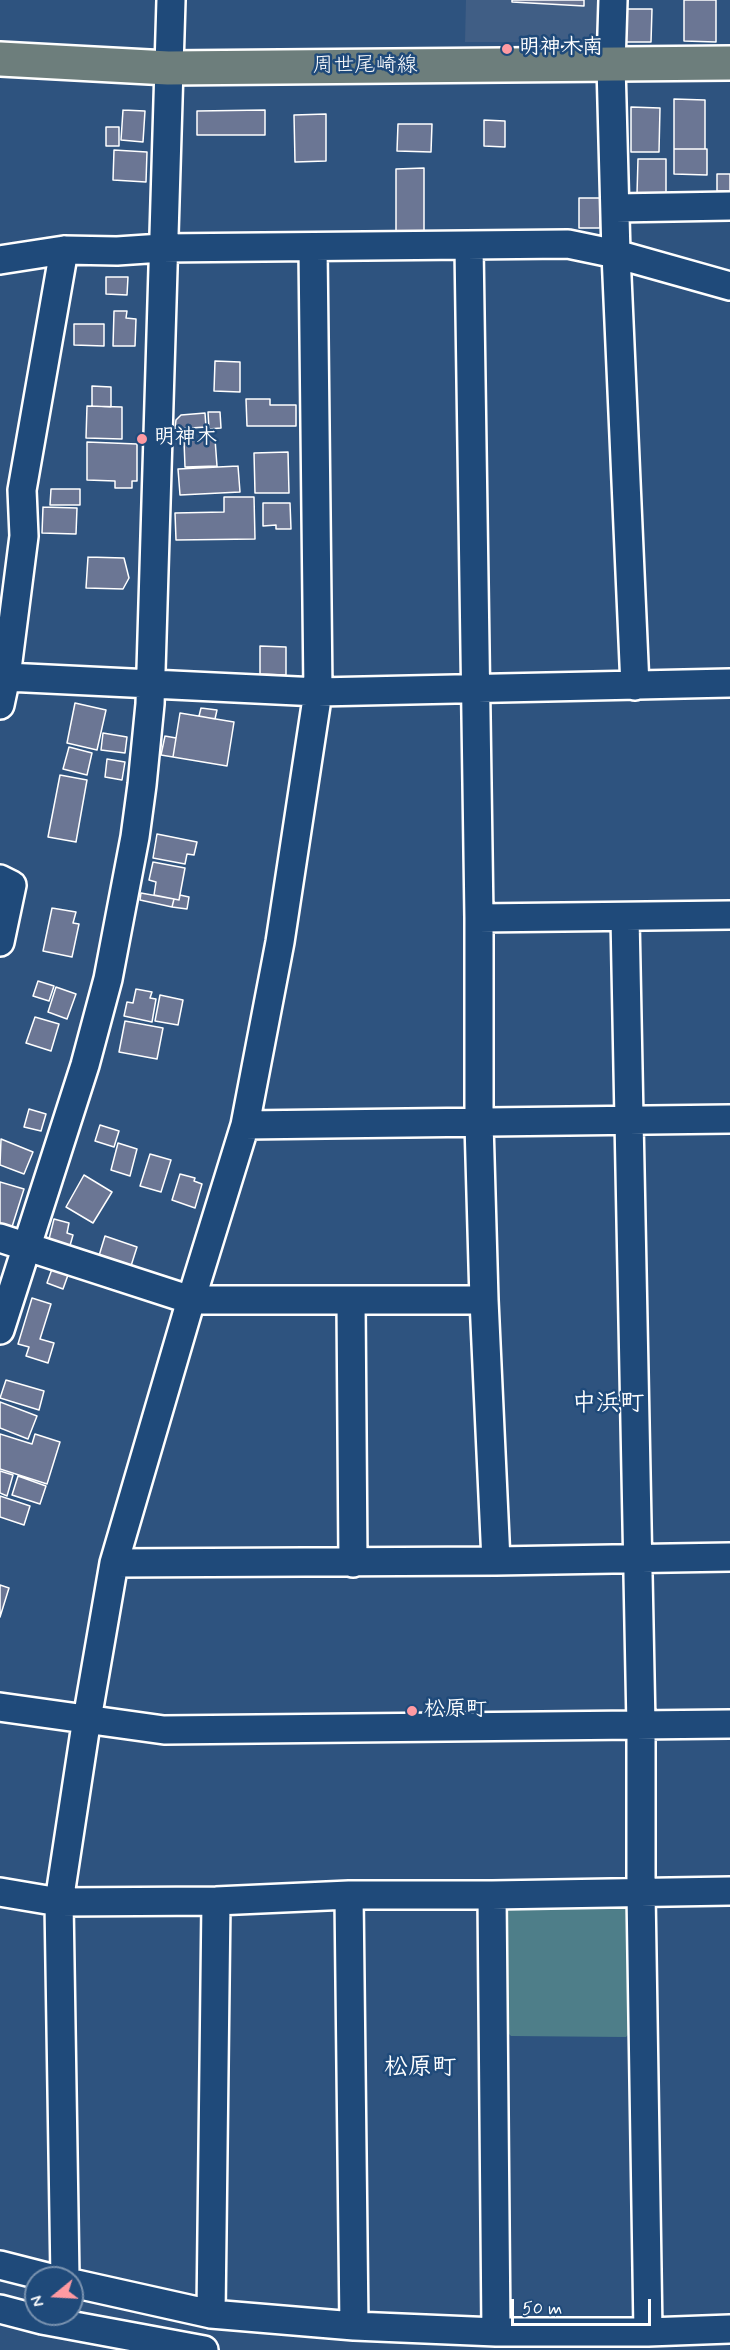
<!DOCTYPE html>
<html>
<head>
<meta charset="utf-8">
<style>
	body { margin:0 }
	#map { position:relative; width:730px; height:2350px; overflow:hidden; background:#2e537f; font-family:Mynerve,sans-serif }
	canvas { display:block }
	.north { position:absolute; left:24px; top:2266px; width:60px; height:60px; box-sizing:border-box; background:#1f4a7a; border:2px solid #7992af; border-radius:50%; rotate:252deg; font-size:16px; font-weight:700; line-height:24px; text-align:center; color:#fff }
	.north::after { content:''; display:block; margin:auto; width:21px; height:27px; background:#ff9aa2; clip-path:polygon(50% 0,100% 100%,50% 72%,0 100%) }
	.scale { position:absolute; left:511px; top:2299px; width:140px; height:27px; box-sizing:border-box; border:3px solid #fff; border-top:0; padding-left:8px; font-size:18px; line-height:21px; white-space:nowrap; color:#fff; -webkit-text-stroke:4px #1f4a7a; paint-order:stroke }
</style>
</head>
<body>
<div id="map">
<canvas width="730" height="2350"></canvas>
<div class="north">N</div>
<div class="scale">50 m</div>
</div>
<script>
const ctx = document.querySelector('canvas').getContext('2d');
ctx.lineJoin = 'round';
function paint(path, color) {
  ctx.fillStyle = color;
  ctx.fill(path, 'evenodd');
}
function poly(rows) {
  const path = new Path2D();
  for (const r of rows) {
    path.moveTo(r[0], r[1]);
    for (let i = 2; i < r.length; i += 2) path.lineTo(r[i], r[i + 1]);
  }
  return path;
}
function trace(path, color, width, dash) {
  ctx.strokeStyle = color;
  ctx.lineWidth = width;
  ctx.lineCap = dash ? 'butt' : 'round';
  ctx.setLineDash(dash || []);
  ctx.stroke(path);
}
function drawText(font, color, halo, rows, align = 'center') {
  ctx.font = font + ' Mynerve,"Klee One",sans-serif';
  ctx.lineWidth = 5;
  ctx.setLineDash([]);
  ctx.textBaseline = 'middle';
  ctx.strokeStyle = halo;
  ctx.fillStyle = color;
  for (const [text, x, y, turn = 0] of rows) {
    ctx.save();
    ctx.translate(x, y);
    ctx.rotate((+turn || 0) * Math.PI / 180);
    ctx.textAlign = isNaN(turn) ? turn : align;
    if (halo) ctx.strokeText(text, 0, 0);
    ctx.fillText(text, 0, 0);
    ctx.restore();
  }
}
paint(poly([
	[466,0,601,0,601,42,465,42]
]), '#405e85');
paint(poly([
	[624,1904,630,1916,636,2026,626,2037,511,2036,503,2028,499,1911,506,1906]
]), '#4e7e89');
const building = poly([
	[512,0,584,0,584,6,512,2,512,0],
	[684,0,716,0,716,42,684,41,684,0],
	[626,9,652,9,651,42,625,42,626,9],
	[674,99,705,100,705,149,674,149,674,99],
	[631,107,660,108,659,152,631,152,631,107],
	[123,110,145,111,143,142,121,140,123,110],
	[265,110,265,135,197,135,197,111,265,110],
	[326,114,326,161,295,162,294,115,326,114],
	[484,120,505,121,505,147,484,146,484,120],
	[398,124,432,124,431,152,397,151,398,124],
	[106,127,119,127,119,146,106,146,106,127],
	[674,149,707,149,707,175,674,174,674,149],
	[114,150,147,152,146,182,113,180,114,150],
	[638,159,666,159,666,195,637,194,638,159],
	[424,168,424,234,396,234,396,169,424,168],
	[717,174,730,174,730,191,717,191,717,174],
	[579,198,600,198,600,228,579,228,579,198],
	[106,277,128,277,127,295,106,294,106,277],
	[114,311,127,311,126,318,136,319,135,346,113,346,114,311],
	[74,324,104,324,104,346,74,345,74,324],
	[215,361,240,362,240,392,214,391,215,361],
	[92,386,111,387,111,407,92,406,92,386],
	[246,399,270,399,270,405,296,405,296,426,247,426,246,399],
	[87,406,122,407,122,439,86,438,87,406],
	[208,412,220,412,221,428,209,429,208,412],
	[205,413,206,427,175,429,176,420,181,415,205,413],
	[215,439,217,466,185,467,184,441,215,439],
	[87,442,137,444,137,481,132,481,132,488,115,488,115,481,87,480,87,442],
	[288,452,289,493,255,493,254,453,288,452],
	[238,466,240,492,180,495,178,469,238,466],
	[51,489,80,489,80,505,50,505,51,489],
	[224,497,254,497,255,539,176,540,175,513,224,512,224,497],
	[263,503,290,503,291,529,276,529,276,525,263,526,263,503],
	[43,507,77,508,76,534,42,533,43,507],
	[88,557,124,558,129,578,123,589,86,588,88,557],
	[260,646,286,647,286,675,260,674,260,646],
	[75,703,106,710,97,750,67,743,75,703],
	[201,708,217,710,215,719,199,716,201,708],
	[180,713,234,722,227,766,173,757,180,713],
	[103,733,127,737,125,753,101,750,103,733],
	[165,736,176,738,173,757,161,755,165,736],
	[69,747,92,753,87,775,63,769,69,747],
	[107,759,125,762,122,780,105,777,107,759],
	[60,775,87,780,76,842,48,837,60,775],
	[157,834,197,842,194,855,187,854,185,864,153,858,157,834],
	[153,862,185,868,179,900,154,895,156,882,149,880,153,862],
	[141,893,174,899,172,907,140,900,141,893],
	[180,895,189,897,187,909,172,907,174,899,179,900,180,895],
	[52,908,76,912,73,923,79,924,72,957,43,951,52,908],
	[38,981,54,986,49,1001,33,996,38,981],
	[56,987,76,994,67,1019,48,1012,56,987],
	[136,989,152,992,150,998,156,999,152,1022,124,1016,127,1002,133,1003,136,989],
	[160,995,183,1000,178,1025,155,1021,160,995],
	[35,1017,59,1024,51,1051,26,1043,35,1017],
	[125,1021,163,1028,157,1059,119,1052,125,1021],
	[29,1109,46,1114,41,1131,24,1127,29,1109],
	[100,1125,119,1131,114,1147,95,1141,100,1125],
	[1,1139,33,1152,24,1174,0,1165,1,1139],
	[118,1143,137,1149,130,1176,111,1170,118,1143],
	[150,1154,171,1160,161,1192,140,1186,150,1154],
	[180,1174,195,1178,194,1181,202,1184,195,1208,172,1200,180,1174],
	[84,1175,112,1192,93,1223,66,1207,84,1175],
	[0,1182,24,1189,11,1230,0,1226,0,1182],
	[54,1219,69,1223,67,1233,73,1235,69,1249,48,1243,54,1219],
	[105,1236,137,1247,130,1269,98,1259,105,1236],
	[52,1269,68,1275,63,1289,47,1283,52,1269],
	[32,1298,51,1304,40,1339,54,1343,48,1363,26,1356,29,1347,18,1344,32,1298],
	[6,1380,44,1391,39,1410,0,1398,6,1380],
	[0,1402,37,1416,28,1439,0,1428,0,1402],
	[0,1434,32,1444,35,1434,60,1442,47,1484,0,1469,0,1434],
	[0,1471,13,1475,7,1496,0,1493,0,1471],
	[18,1476,46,1486,40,1504,12,1495,18,1476],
	[0,1496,30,1506,24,1525,0,1517,0,1496],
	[0,1585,9,1588,0,1617,0,1585]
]);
paint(building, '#6b7694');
trace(building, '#fff', 1.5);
const minor = poly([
	[613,0,611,65,616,254,635,686],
	[616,208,730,206],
	[469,246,479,918,479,1123,484,1300,496,1561],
	[0,260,64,250,117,251,162,248,568,244,616,254,730,286],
	[6,677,318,692,730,683],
	[0,705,6,677,24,536,22,490,64,250],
	[0,879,12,885,0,942],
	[625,917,641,1726,641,1892,648,2332],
	[479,918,730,915],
	[245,1125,730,1119],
	[0,1238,191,1300,484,1300],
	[351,1301,353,1563],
	[0,1330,85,1065,108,979,135,837,142,785,150,704,171,0],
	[114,1563,496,1561,730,1557],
	[0,1707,164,1730,730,1724],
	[0,1892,59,1902,216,1901,349,1895,492,1895,730,1891],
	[349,1895,354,2326],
	[492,1895,496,2332],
	[0,2265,51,2278],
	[65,2278,59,1902,85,1731,114,1563,191,1300,245,1125,280,942,318,692,313,248],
	[72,2283,211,2314,354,2326,496,2332,648,2332,730,2329],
	[0,2309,42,2320,204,2350],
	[211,2314,216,1901]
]);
const major = poly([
	[0,59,168,68,730,63]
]);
trace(minor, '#fff', 32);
trace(major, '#fff', 38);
trace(minor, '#1f4a7a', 27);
trace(major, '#6d7e7c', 33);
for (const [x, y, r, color] of [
	[507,49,6,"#ff9aa2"],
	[142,439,6,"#ff9aa2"],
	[412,1711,6,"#ff9aa2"]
]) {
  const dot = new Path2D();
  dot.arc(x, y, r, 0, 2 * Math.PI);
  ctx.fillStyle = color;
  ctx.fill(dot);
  trace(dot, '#1f4a7a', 2);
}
drawText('bold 21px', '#fff', '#1f4a7a', [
	["明神木南",519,49],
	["明神木",154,439],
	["松原町",424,1711]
], 'left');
drawText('21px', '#fff', '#1f4a7a', [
	["周世尾崎線",365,67]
]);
drawText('bold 24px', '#fff', '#1f4a7a', [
	["中浜町",608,1405],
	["松原町",420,2069]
]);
</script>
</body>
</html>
